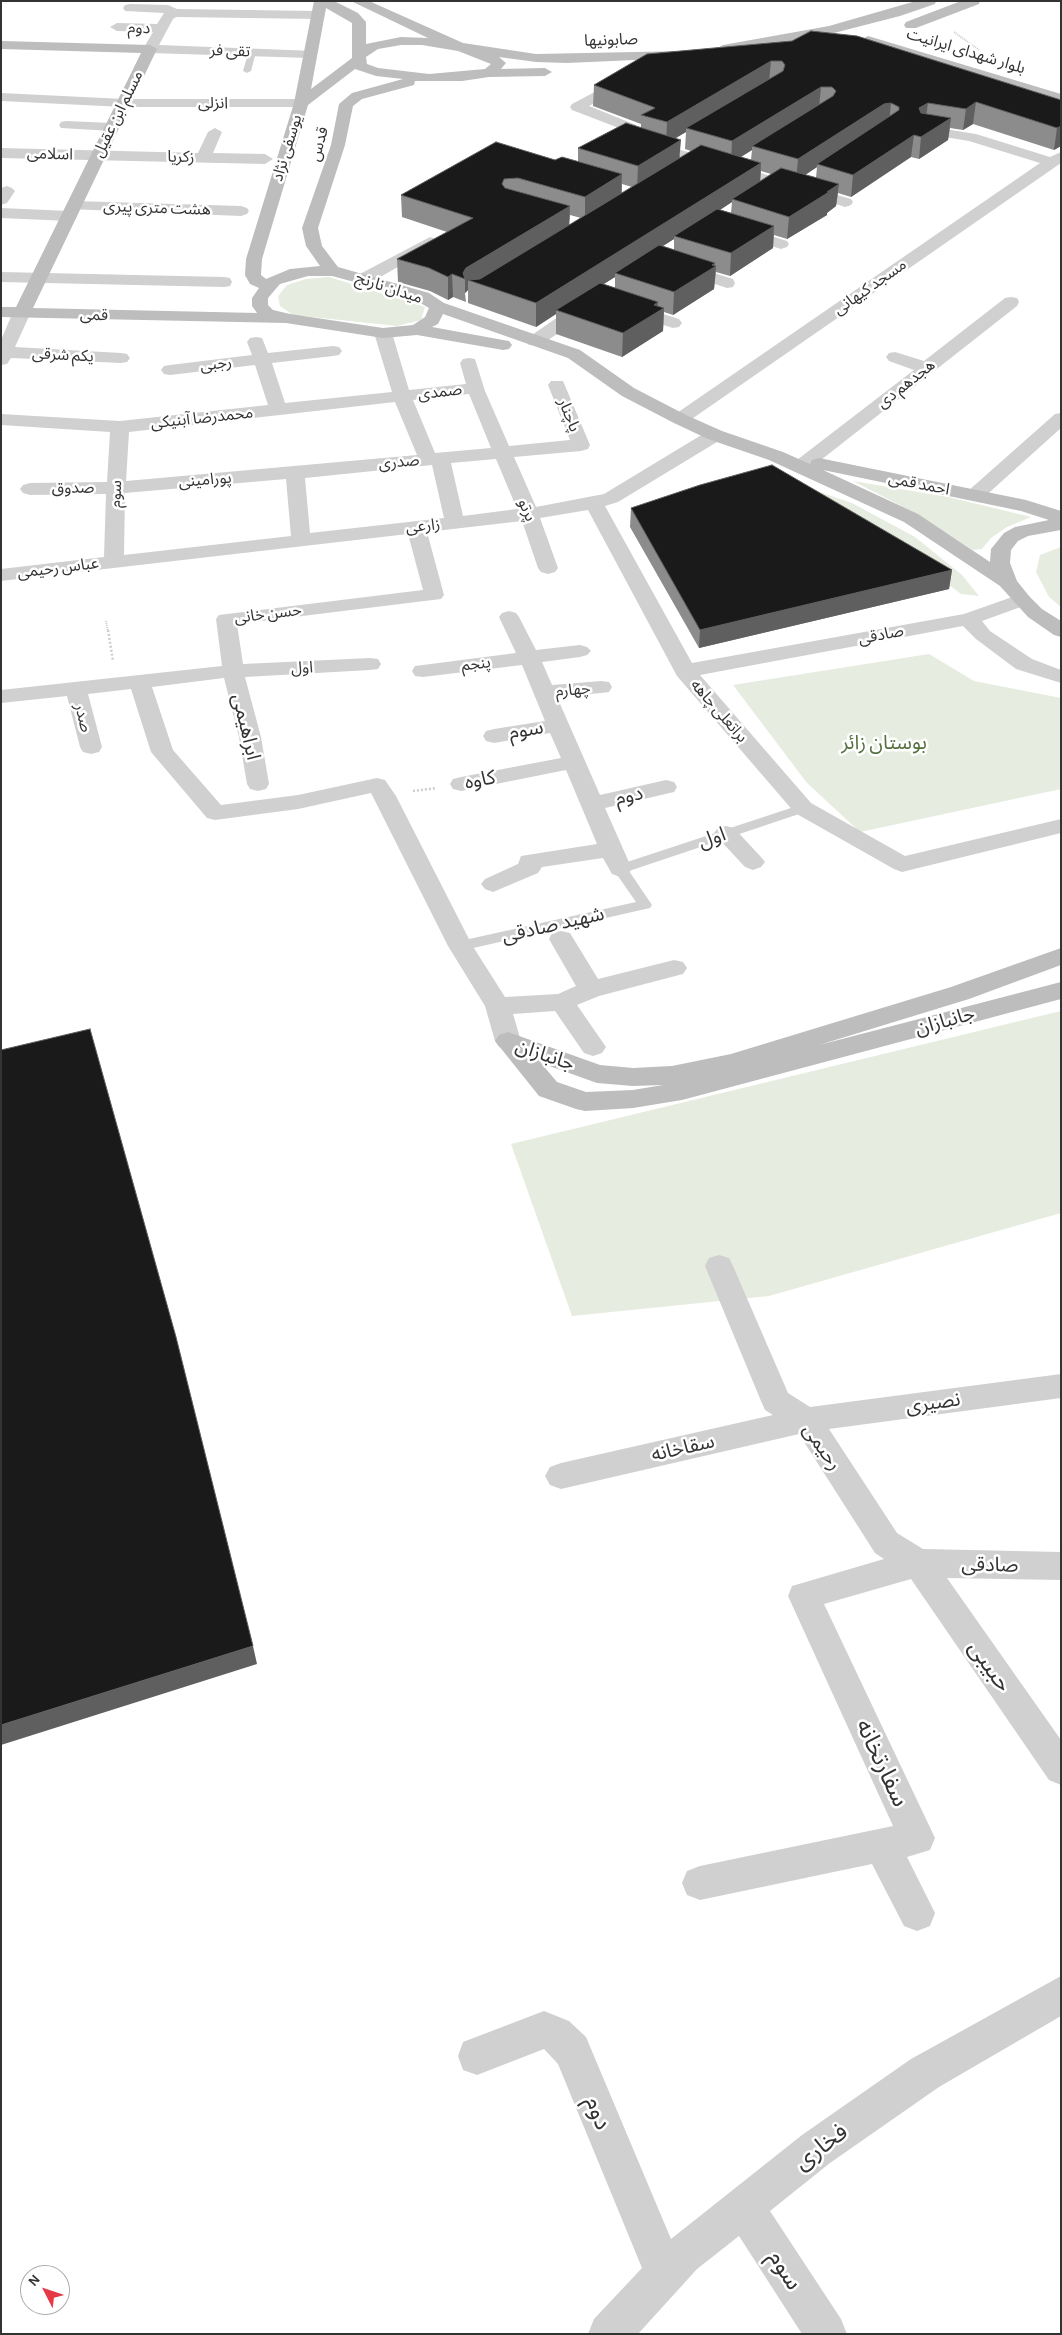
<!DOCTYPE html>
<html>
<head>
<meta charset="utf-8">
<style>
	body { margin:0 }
	#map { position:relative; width:1062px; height:2335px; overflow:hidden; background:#fff; font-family:"Alegreya Sans",sans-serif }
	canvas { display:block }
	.frame { position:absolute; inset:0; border:2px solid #333; pointer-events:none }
	.north { position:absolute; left:20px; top:2265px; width:50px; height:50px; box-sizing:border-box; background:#fff; border:1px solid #adadad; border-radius:50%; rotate:311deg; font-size:14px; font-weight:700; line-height:20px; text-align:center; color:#333 }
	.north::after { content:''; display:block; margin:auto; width:18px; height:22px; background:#e63946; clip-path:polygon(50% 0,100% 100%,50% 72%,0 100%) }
</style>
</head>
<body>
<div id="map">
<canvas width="1062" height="2335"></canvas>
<div class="frame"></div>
<div class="north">N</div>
</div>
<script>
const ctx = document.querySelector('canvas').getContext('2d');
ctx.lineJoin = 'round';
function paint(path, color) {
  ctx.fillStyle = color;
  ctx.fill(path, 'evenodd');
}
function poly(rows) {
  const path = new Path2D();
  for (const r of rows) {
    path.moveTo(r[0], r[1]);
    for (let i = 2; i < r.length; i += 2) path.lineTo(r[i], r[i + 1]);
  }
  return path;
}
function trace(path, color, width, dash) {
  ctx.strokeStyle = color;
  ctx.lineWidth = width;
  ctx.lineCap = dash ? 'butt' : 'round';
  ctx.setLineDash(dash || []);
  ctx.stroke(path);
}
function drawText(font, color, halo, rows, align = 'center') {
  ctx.font = font + ' "Alegreya Sans","Noto Sans Arabic",sans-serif';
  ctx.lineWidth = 5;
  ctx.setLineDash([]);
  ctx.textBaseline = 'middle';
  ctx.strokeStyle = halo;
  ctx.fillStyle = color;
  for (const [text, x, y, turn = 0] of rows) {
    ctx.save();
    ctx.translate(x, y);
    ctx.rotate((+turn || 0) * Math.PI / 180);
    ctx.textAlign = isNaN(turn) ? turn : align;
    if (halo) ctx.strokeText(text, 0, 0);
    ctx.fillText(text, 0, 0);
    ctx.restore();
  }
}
paint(poly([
	[329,277,425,307,421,320,397,326,293,315,280,306,278,296,287,285,306,279],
	[741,472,790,482,852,503,915,537,962,575,979,596,961,594,929,570],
	[853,481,948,497,1031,517,1007,527,991,538,982,549,973,550,915,513],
	[1061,547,1061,607,1049,597,1036,572,1040,555],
	[929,654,974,681,1061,698,1061,789,860,832,807,783,733,685],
	[1061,1011,1061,1213,769,1296,572,1316,511,1144]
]), '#e6ecdf');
trace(poly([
	[954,32,979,50],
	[106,621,108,632]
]), '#cdcdcd', 2, [1, 1]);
trace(poly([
	[108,630,113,661],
	[413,791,436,788]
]), '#cdcdcd', 2.5, [2, 2]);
paint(poly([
	[249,50,256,52,251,71,247,73,243,71,249,50],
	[803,804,810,808,808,811,629,871,652,905,650,908,460,951,455,949,453,946,455,943,460,941,636,902,613,869,615,866,803,804]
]), '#d0d0d0');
paint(poly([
	[130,4,168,5,177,9,318,11,325,15,318,19,176,17,173,19,159,45,315,51,317,54,315,57,310,58,150,53,143,49,153,32,117,31,110,27,117,23,157,24,164,13,125,11,123,8,125,5,130,4],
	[627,75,634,79,632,82,589,106,636,125,639,138,851,199,853,202,851,205,845,207,839,205,627,144,624,130,572,110,570,107,572,104,627,75],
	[1,93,124,99,301,99,308,103,301,107,124,107,1,101,1,93],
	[66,121,112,123,119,127,112,131,61,128,59,125,61,122,66,121],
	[925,126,976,134,1050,157,1061,152,1061,163,686,423,674,423,671,419,674,415,1040,163,969,141,920,133,918,130,925,126],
	[215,128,222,132,213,153,265,154,273,159,265,164,1,158,1,148,198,153,208,132,215,128],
	[7,186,12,188,15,191,7,203,1,205,1,188,7,186],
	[74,201,241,206,247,208,249,211,247,214,241,216,68,209,66,206,68,203,74,201],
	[1,208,69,211,75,213,77,216,75,219,69,221,1,218,1,208],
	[739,226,787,241,789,244,787,247,781,249,733,234,731,231,733,228,739,226],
	[430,237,436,239,438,242,436,245,370,283,364,284,358,283,356,279,358,275,430,237],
	[679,262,733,279,735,283,733,287,727,288,673,270,671,267,673,264,679,262],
	[1,272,224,277,230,278,232,282,230,286,224,287,1,282,1,272],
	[1011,297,1017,298,1019,302,1017,306,807,471,800,473,793,471,791,467,793,463,914,370,889,361,886,357,889,353,895,352,924,361,1005,298,1011,297],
	[587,300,593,301,595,305,593,309,541,345,529,345,526,341,529,337,581,301,587,300],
	[628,303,679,319,682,323,679,327,673,328,622,312,620,308,622,304,628,303],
	[22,307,28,308,31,312,15,347,121,353,127,354,130,358,127,362,121,363,11,358,7,364,1,365,1,340,13,312,16,308,22,307],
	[383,328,389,329,392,333,409,390,466,384,460,363,463,359,469,358,475,359,485,391,509,446,570,440,548,385,551,381,563,381,590,445,588,449,581,451,514,457,536,507,604,494,708,431,722,431,724,435,722,439,618,502,605,506,692,663,964,614,1015,596,1022,594,1029,596,1032,600,1029,604,982,621,990,631,1032,659,1061,670,1061,683,1016,669,976,639,963,626,700,675,811,803,905,856,1061,819,1061,833,902,872,894,869,795,813,677,676,588,510,540,518,558,568,555,572,548,574,541,572,538,568,522,521,427,532,444,595,441,599,237,624,243,664,370,658,378,659,381,664,378,669,370,670,245,677,261,737,269,784,266,789,258,791,250,789,247,784,239,737,224,678,152,687,173,750,221,805,298,795,377,778,385,780,396,796,472,945,505,997,558,994,576,986,549,939,552,933,561,931,570,933,598,979,674,960,683,962,687,968,683,974,599,996,577,1005,606,1047,602,1053,593,1056,584,1053,555,1011,513,1014,521,1041,517,1047,508,1050,499,1047,495,1041,485,1006,448,946,371,793,298,809,215,820,207,818,151,752,131,689,88,694,102,747,99,752,91,754,83,752,80,747,67,696,1,703,1,690,222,666,216,619,219,615,423,590,408,534,1,581,1,569,104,557,106,494,30,495,23,493,20,489,23,485,30,483,107,482,110,432,1,425,1,414,120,421,268,405,255,365,170,375,164,374,161,370,164,366,170,365,252,355,247,342,250,338,256,337,262,338,268,353,333,346,339,347,342,351,339,355,333,356,272,363,285,403,392,392,374,333,377,329,383,328],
	[469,394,491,448,435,453,413,400,469,394],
	[395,402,417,455,126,481,129,432,395,402],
	[496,459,517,509,463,516,451,463,496,459],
	[432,465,444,518,310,533,305,478,432,465],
	[286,479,291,536,124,555,125,493,286,479],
	[1061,413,1061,428,982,499,975,501,968,499,965,495,968,491,1055,414,1061,413],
	[509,611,516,613,519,617,536,650,580,645,587,647,591,651,587,655,580,657,542,662,552,685,601,681,609,682,612,687,609,692,601,693,557,697,600,795,666,780,674,782,677,787,674,792,605,808,632,869,628,874,620,877,612,874,603,858,542,867,538,873,493,892,485,889,481,884,485,879,518,864,521,856,597,844,566,770,461,791,453,789,450,784,453,779,461,777,561,758,550,733,494,743,486,741,483,736,486,731,494,729,545,721,522,665,423,677,415,676,412,671,415,666,423,665,516,653,499,617,502,613,509,611],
	[726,826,734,828,761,857,765,862,761,867,753,870,745,867,718,838,714,833,718,828,726,826],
	[719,1255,729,1258,733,1266,788,1393,810,1407,1061,1374,1061,1398,829,1429,897,1533,923,1549,1061,1552,1061,1580,947,1578,1061,1740,1061,1785,1049,1780,911,1579,824,1604,935,1838,930,1850,907,1857,935,1913,930,1926,917,1931,904,1926,872,1864,700,1900,687,1895,682,1883,687,1871,700,1866,893,1826,788,1596,792,1586,884,1559,875,1553,799,1434,561,1489,550,1485,545,1476,550,1467,561,1463,773,1415,765,1410,761,1401,705,1266,709,1258,719,1255],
	[1061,1976,1061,2016,939,2087,830,2163,770,2211,841,2319,847,2334,802,2334,739,2236,697,2269,638,2334,588,2334,594,2319,642,2268,558,2064,544,2049,477,2075,463,2070,458,2056,463,2042,544,2011,569,2021,586,2037,671,2239,802,2135,911,2059,1061,1976]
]), '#d0d0d0');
paint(poly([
	[314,1,334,1,358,13,366,22,366,44,401,37,428,38,351,1,369,1,463,43,536,54,685,51,687,54,685,57,680,58,567,63,536,62,499,57,506,63,501,69,545,68,552,72,545,76,489,77,462,81,415,81,414,85,362,99,353,106,345,145,318,228,322,246,338,267,429,293,444,303,580,350,634,388,686,415,722,431,783,452,810,464,812,460,819,458,1026,500,1061,511,1061,530,1028,536,1018,541,1011,550,1010,563,1017,581,1029,596,1042,609,1061,621,1061,637,1054,635,1028,617,1000,586,904,522,769,460,708,439,674,423,622,396,568,358,443,314,438,324,432,327,503,340,509,341,512,345,509,349,503,350,417,335,383,338,286,323,1,317,1,307,16,307,141,53,1,49,1,41,150,45,157,49,33,308,257,313,252,306,252,298,259,288,250,284,245,275,246,259,294,103,314,1],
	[326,8,352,23,352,58,311,89,326,8],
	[401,45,422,45,458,51,491,64,485,69,429,74,378,68,367,64,366,57,378,49,401,45],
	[355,69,376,76,403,79,352,93,339,104,331,145,302,228,306,246,320,266,290,269,266,279,261,275,262,259,308,105,355,69],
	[308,276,332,276,358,283,417,301,429,308,425,317,413,325,383,328,290,314,273,310,268,305,268,298,280,284,308,276],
	[823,470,1021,511,1049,520,1015,527,1004,533,991,549,990,562,918,514,823,470],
	[916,1,936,1,935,4,900,16,830,34,723,53,716,49,723,45,829,26,916,1],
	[961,1,980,1,979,4,916,28,906,28,904,25,906,22,961,1],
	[868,36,1061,94,1061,103,863,43,861,40,868,36],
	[1061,948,1061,965,969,999,819,1045,1061,982,1061,999,682,1100,633,1108,585,1111,576,1109,539,1096,495,1041,499,1035,508,1032,600,1065,633,1068,672,1066,731,1054,951,987,1061,948],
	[541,1063,597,1083,633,1086,663,1085,633,1090,586,1092,557,1082,541,1063]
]), '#bdbdbd');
paint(poly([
	[792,41,1061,100,1061,146,1054,150,973,124,963,130,950,128,948,140,919,159,911,157,851,197,838,193,836,206,827,213,827,215,787,239,774,235,773,248,730,276,716,272,714,289,673,315,664,312,663,331,622,357,556,334,556,314,536,327,468,303,468,290,465,293,466,302,453,297,448,300,430,291,398,282,397,259,447,232,402,217,401,195,555,160,578,161,578,148,641,128,641,124,593,106,594,85],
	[686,132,685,149,691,151,680,158,675,138],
	[752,150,751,160,741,157],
	[817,167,816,178,805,175],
	[761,171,771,174,760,181],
	[622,184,632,187,622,193],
	[732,202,731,213,720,210],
	[570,215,581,218,569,225],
	[674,239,674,250,663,246],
	[615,277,615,288,603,284],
	[631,508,952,570,949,589,699,648,630,527]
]), '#8c8c8c');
paint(poly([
	[771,61,769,82,686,128,686,132,666,144,667,122],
	[821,87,819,108,752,146,752,150,731,163,732,141],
	[976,102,973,124,963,130,966,109],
	[891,103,889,124,817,164,817,167,796,181,798,159,884,104],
	[928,103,925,124,919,108],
	[951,118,948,140,919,159,921,137],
	[1061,126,1061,146,1054,150,1057,128],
	[914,135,911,157,851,197,853,175],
	[681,140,679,162,637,188,638,166],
	[761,163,760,185,732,199,732,202,678,237,674,236,674,239,618,274,615,273,615,277,560,312,556,310,556,314,536,327,536,303],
	[622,174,621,197,585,219,585,197],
	[839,184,836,206,827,213,827,215,787,239,789,217],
	[570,206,569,229,479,284,468,280,468,290,465,293,465,279,463,273,466,268],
	[774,226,773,248,730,276,731,253],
	[715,263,714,267,716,266,714,289,673,315,674,292],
	[452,274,453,297,448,300,448,277],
	[658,302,657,312,664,308,663,331,622,357,623,333,654,305],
	[952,570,949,589,699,648,700,630],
	[253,1646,257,1664,1,1745,1,1725]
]), '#5f5f5f');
const building = poly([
	[811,31,857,36,1061,100,1061,126,1057,128,976,102,966,109,928,103,919,108,921,113,951,118,921,137,914,135,853,175,817,164,899,110,899,107,891,103,884,104,798,159,752,146,833,96,836,91,832,87,821,87,732,141,686,128,783,71,785,65,782,61,771,61,667,122,641,115,655,108,653,107,594,85,647,54,792,41,811,31],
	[626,123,681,140,638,166,578,148,626,123],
	[496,142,555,160,562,157,622,174,585,197,518,178,504,179,502,184,505,188,570,206,466,268,463,273,465,279,452,274,448,277,429,268,397,259,473,218,401,195,496,142],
	[701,145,761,163,536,303,468,280,480,279,701,145],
	[781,168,839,184,827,192,829,192,789,217,732,199,781,168],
	[717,209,774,226,731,253,674,236,717,209],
	[659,245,715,263,712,265,716,266,674,292,615,273,659,245],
	[600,283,658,302,654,305,664,308,623,333,556,310,600,283],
	[772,465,952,570,700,630,631,508,700,485,772,465],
	[90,1029,176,1337,253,1646,1,1725,1,1050,90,1029]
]);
paint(building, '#1a1a1a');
trace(building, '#5f5f5f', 1);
drawText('16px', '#333', '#fff', [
	["دوم",139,28,2],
	["صابونیها",611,40,-2],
	["تقی فر",230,51,2],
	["بلوار شهدای ایرانیت",966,51,17],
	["انزلی",213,103],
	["مسلم ابن عقیل",118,114,-64],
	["قدس",319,144,-75],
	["یوسفی نژاد",287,148,-73],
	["اسلامی",50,154,2],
	["زکریا",181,157,1],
	["هشت متری پیری",157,208,2],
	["مسجد کیهانی",870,287,-35],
	["میدان نارنج",389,288,18],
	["قمی",94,315,2],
	["یکم شرقی",63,355,3],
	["رجبی",216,364,-7],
	["هجدهم دی",906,384,-38],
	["صمدی",440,392,-7],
	["پاچنار",569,415,68],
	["محمدرضا آبنیکی",202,418,-6],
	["صدری",399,462,-6],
	["پورامینی",205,480,-5],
	["احمد قمی",919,484,11],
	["صدوق",73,488,-1],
	["سوم",116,494,-88],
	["پرتو",527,510,68],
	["زارعی",423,526,-6],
	["عباس رحیمی",58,568,-7],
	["حسن خانی",268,614,-7],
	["صادقی",881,635,-11],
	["پنجم",476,664,-7],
	["اول",302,668,-3],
	["چهارم",573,690,-5],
	["براتعلی چاهه",719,711,49],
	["صدر",83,718,75]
]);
drawText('20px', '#333', '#fff', [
	["ابراهیمی",246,727,77],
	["سوم",526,730,-10],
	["کاوه",480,780,-11],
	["دوم",629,796,-13],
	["اول",712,838,-19],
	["شهید صادقی",553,925,-13],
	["جانبازان",945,1021,-15],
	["جانبازان",545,1055,19],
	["نصیری",933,1403,-8],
	["رحیمی",822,1447,55],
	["سقاخانه",683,1448,-13],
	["صادقی",990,1565,1]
]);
drawText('20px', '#56703f', '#fff', [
	["بوستان زائر",884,743]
]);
drawText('24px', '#333', '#fff', [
	["حبیبی",990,1666,55],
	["سفارتخانه",882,1763,65],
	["دوم",598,2113,68],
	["فخاری",821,2147,-37],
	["سوم",785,2270,57]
]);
</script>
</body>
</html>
